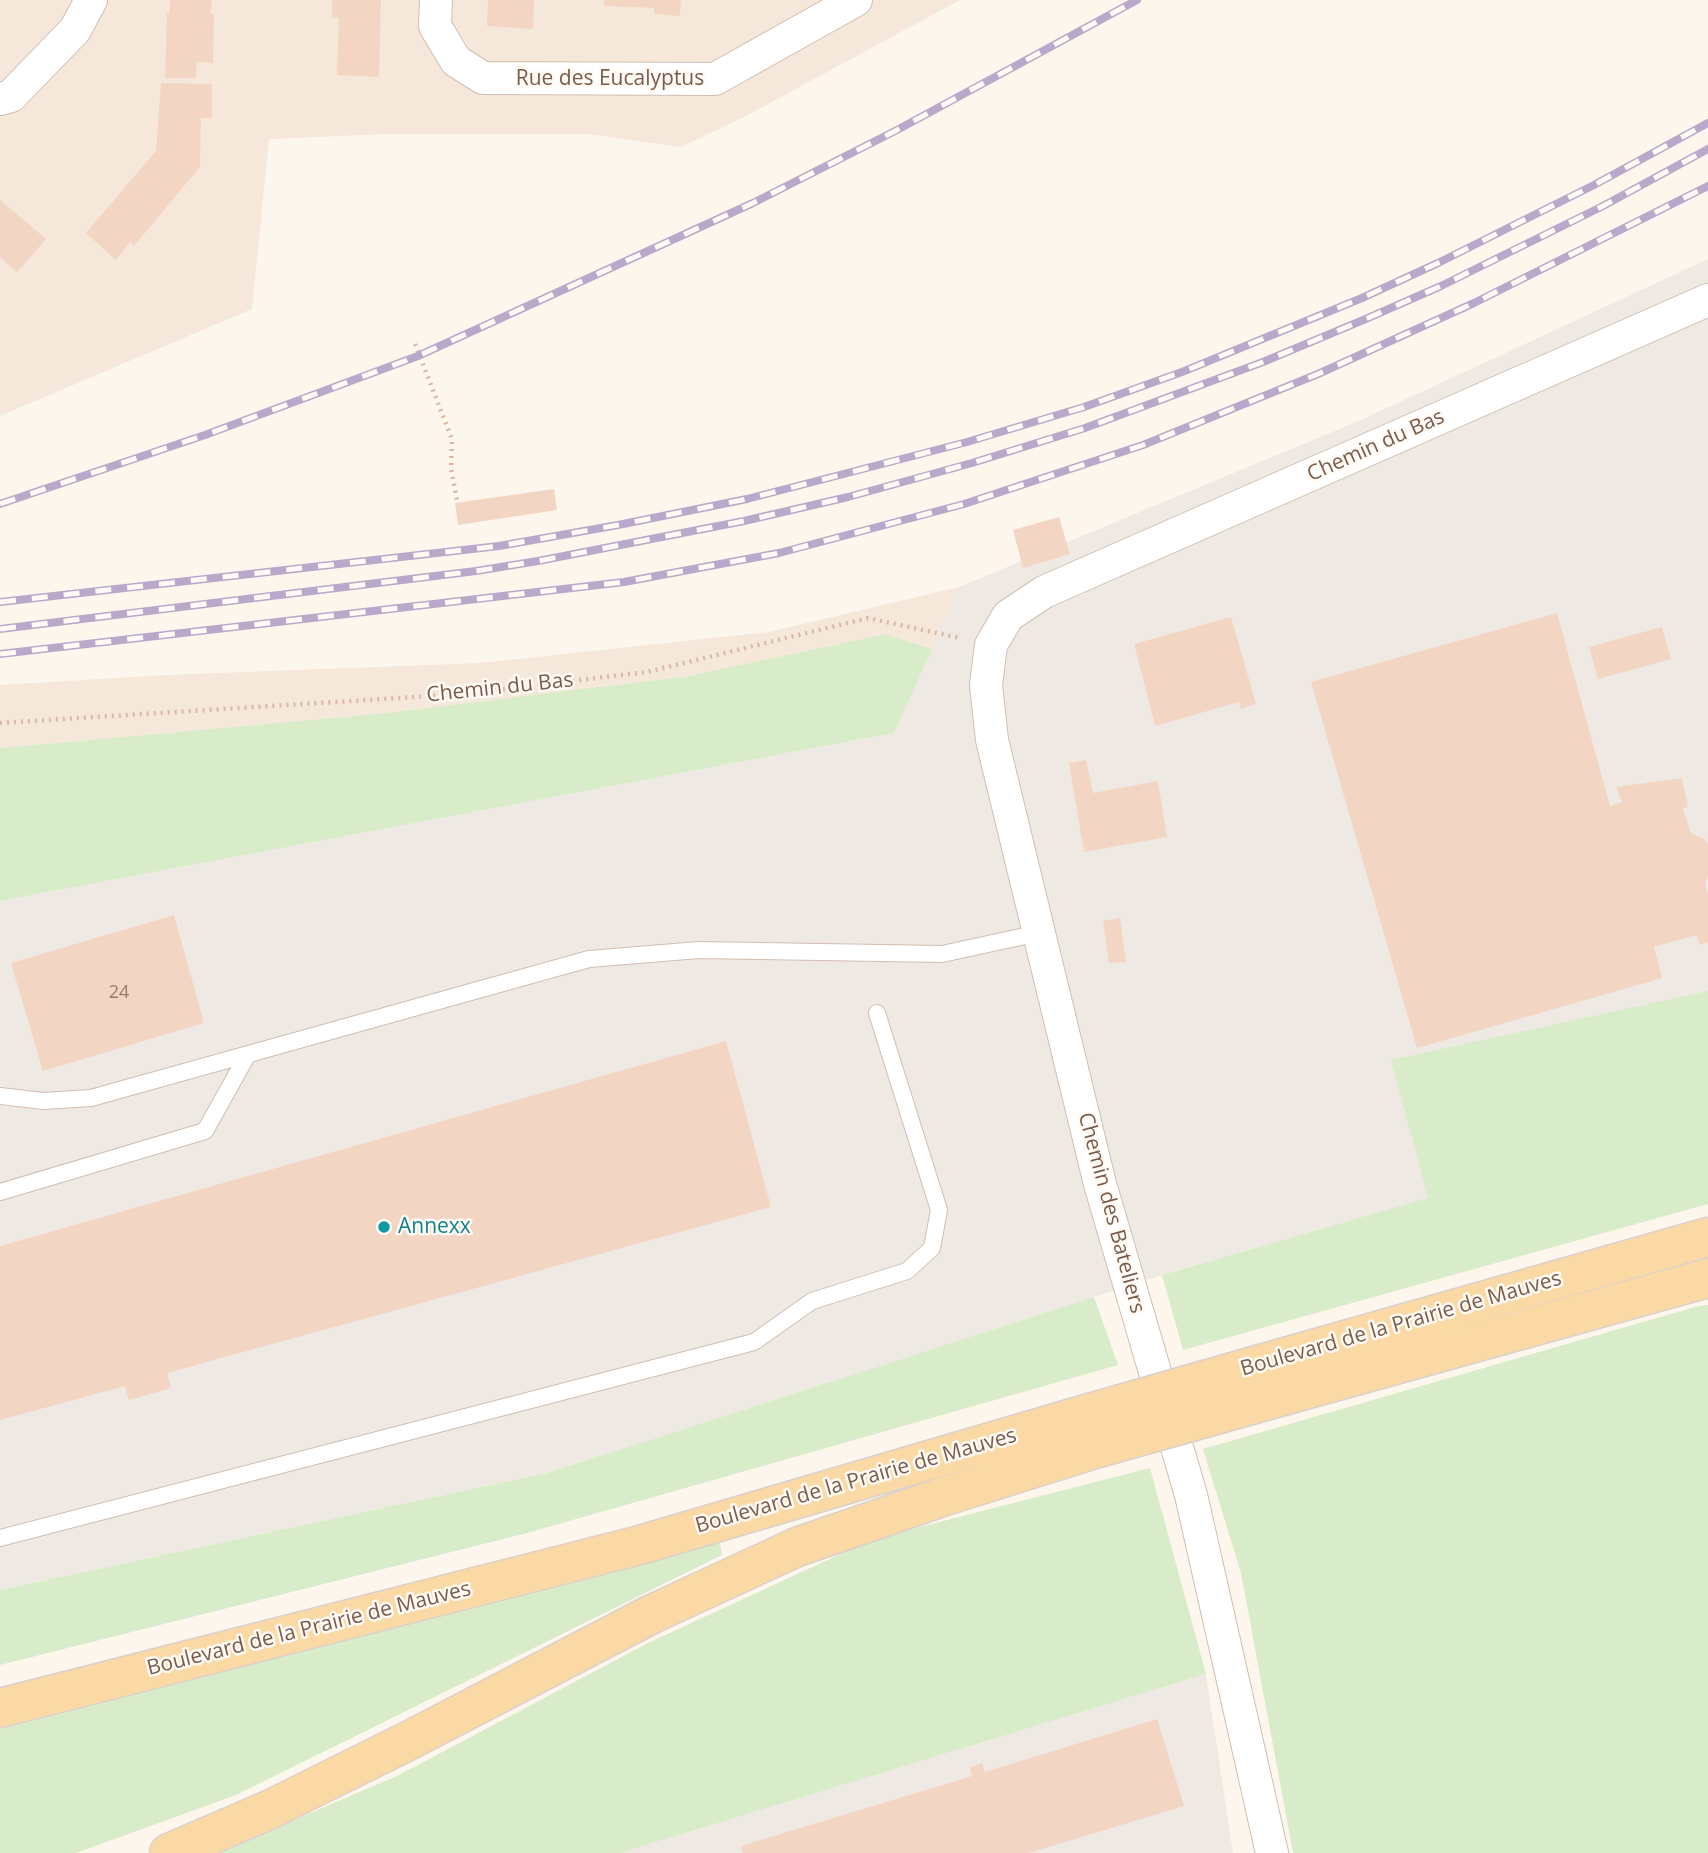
<!DOCTYPE html>
<html>
<head>
<meta charset="utf-8">
<style>
	body { margin:0 }
	canvas { display:block; background:#fdf6ec }
</style>
</head>
<body>
<canvas width="1708" height="1853"></canvas>
<script>
const ctx = document.querySelector('canvas').getContext('2d');
ctx.lineJoin = 'round';
function paint(path, color) {
  ctx.fillStyle = color;
  ctx.fill(path, 'evenodd');
}
function poly(rows) {
  const path = new Path2D();
  for (const r of rows) {
    path.moveTo(r[0], r[1]);
    for (let i = 2; i < r.length; i += 2) path.lineTo(r[i], r[i + 1]);
  }
  return path;
}
function trace(path, color, width, dash) {
  ctx.strokeStyle = color;
  ctx.lineWidth = width;
  ctx.lineCap = dash ? 'butt' : 'round';
  ctx.setLineDash(dash || []);
  ctx.stroke(path);
}
function drawText(font, color, halo, rows, align = 'center') {
  ctx.font = font + ' "Open Sans",sans-serif';
  ctx.lineWidth = 5;
  ctx.setLineDash([]);
  ctx.textBaseline = 'middle';
  ctx.strokeStyle = halo;
  ctx.fillStyle = color;
  for (const [text, x, y, turn = 0] of rows) {
    ctx.save();
    ctx.translate(x, y);
    ctx.rotate((+turn || 0) * Math.PI / 180);
    ctx.textAlign = isNaN(turn) ? turn : align;
    if (halo) ctx.strokeText(text, 0, 0);
    ctx.fillText(text, 0, 0);
    ctx.restore();
  }
}
paint(poly([
	[0,0,960,0,744,117,681,147,588,134,388,134,269,139,252,309,0,416],
	[959,587,932,649,885,634,688,676,387,713,0,748,0,685,166,675,480,663,769,632]
]), '#f5e8da');
paint(poly([
	[1708,259,1708,1118,1175,1271,547,1473,0,1590,0,901,894,733,959,587,1361,420],
	[1206,1674,1233,1853,620,1853]
]), '#efe9e4');
paint(poly([
	[885,634,932,649,894,733,0,901,0,748,387,713,688,676],
	[1708,991,1708,1204,1183,1350,1162,1275,1428,1198,1391,1060],
	[1094,1297,1118,1365,527,1533,0,1665,0,1590,547,1473],
	[1708,1305,1708,1853,1293,1853,1241,1573,1203,1449,1695,1307],
	[1150,1468,1206,1674,620,1853,217,1853,399,1775,648,1643,873,1539],
	[719,1539,722,1555,236,1795,76,1853,0,1853,0,1729]
]), '#d8ecc9');
paint(poly([
	[170,0,212,0,211,14,214,14,213,63,197,62,196,78,165,78,167,13,170,13],
	[332,0,381,0,379,77,337,75,339,18,332,18],
	[488,0,534,0,533,29,487,26],
	[604,0,681,0,680,16,654,14,654,8,604,6],
	[161,83,212,84,212,118,201,118,200,167,134,246,130,242,116,260,86,233,156,151],
	[0,200,46,239,17,272,0,257],
	[554,489,557,510,458,525,455,503],
	[1059,517,1070,554,1023,568,1013,530],
	[1557,613,1610,806,1622,802,1616,787,1682,778,1688,807,1683,809,1691,833,1705,839,1708,846,1708,877,1705,882,1708,895,1708,942,1700,945,1696,935,1654,947,1662,978,1417,1048,1311,682],
	[1231,617,1256,704,1241,709,1239,702,1155,726,1134,644],
	[1662,627,1671,659,1598,679,1589,647],
	[1086,760,1093,793,1158,781,1167,837,1084,852,1069,763],
	[174,915,204,1023,43,1071,11,963],
	[1120,918,1126,962,1109,963,1103,921],
	[726,1041,771,1207,167,1373,171,1388,129,1400,125,1386,0,1420,0,1246],
	[1157,1719,1184,1806,1029,1853,743,1853,741,1846,972,1776,970,1767,982,1763,985,1772]
]), '#f3d5c3');
const lane = poly([
	[0,1096,43,1101,91,1098,589,959,699,950,942,954,1039,933],
	[0,1192,205,1131,248,1054],
	[0,1538,754,1342,812,1301,907,1271,932,1248,939,1210,877,1013]
]);
const street = poly([
	[436,0,435,26,456,61,483,78,715,79,856,0],
	[0,99,11,96,75,30,91,0],
	[1272,1853,1191,1495,1100,1184,992,740,986,685,991,645,1008,616,1044,592,1708,300]
]);
const primary = poly([
	[1257,1365,1708,1237],
	[1269,1400,1708,1278],
	[0,1708,640,1545,1086,1414],
	[169,1853,271,1809,410,1740,652,1614,797,1547,942,1497,1095,1449]
]);
trace(lane, '#d1beb0', 18);
trace(street, '#d1beb0', 34);
trace(primary, '#dad1cd', 41);
trace(poly([
	[415,344,452,439,451,468,457,500],
	[0,723,462,694,647,672,868,618,960,638]
]), '#d9b8a5', 4.5, [2, 5]);
trace(lane, '#fff', 16);
trace(street, '#fff', 32);
trace(primary, '#fbd9a5', 38);
const rail = poly([
	[0,504,205,435,418,356,753,203,897,130,1137,0],
	[0,602,499,546,618,525,747,499,967,442,1084,407,1182,372,1362,298,1438,263,1594,185,1708,123],
	[0,629,476,571,538,561,744,521,848,497,972,463,1085,428,1263,362,1368,318,1441,286,1603,206,1708,149],
	[0,654,624,582,779,553,964,504,1143,445,1318,374,1474,303,1708,186]
]);
trace(rail, '#b9a8c9', 8);
trace(rail, '#fffaf3', 5, [16]);
const primaryBridge = poly([
	[1086,1414,1257,1365],
	[1095,1449,1269,1400]
]);
trace(primaryBridge, '#dad1cd', 41, []);
trace(primaryBridge, '#fbd9a5', 38);
for (const [x, y, r, color] of [
	[384,1227,7,"#0f9aa8"]
]) {
  const dot = new Path2D();
  dot.arc(x, y, r, 0, 2 * Math.PI);
  ctx.fillStyle = color;
  ctx.fill(dot);
  trace(dot, '#fffaf3', 2.5);
}
drawText('18px', '#987a6a', null, [
	["24",119,993]
]);
drawText('21px', '#7a5c4d', '#fffaf3', [
	["Rue des Eucalyptus",610,79],
	["Chemin du Bas",1376,446,-24],
	["Chemin du Bas",500,688,-6],
	["Chemin des Bateliers",1111,1213,75],
	["Boulevard de la Prairie de Mauves",1401,1324,-16],
	["Boulevard de la Prairie de Mauves",856,1481,-16],
	["Boulevard de la Prairie de Mauves",309,1629,-14]
]);
drawText('21px', '#0d838f', '#fffaf3', [
	["Annexx",398,1227]
], 'left');
</script>
</body>
</html>
